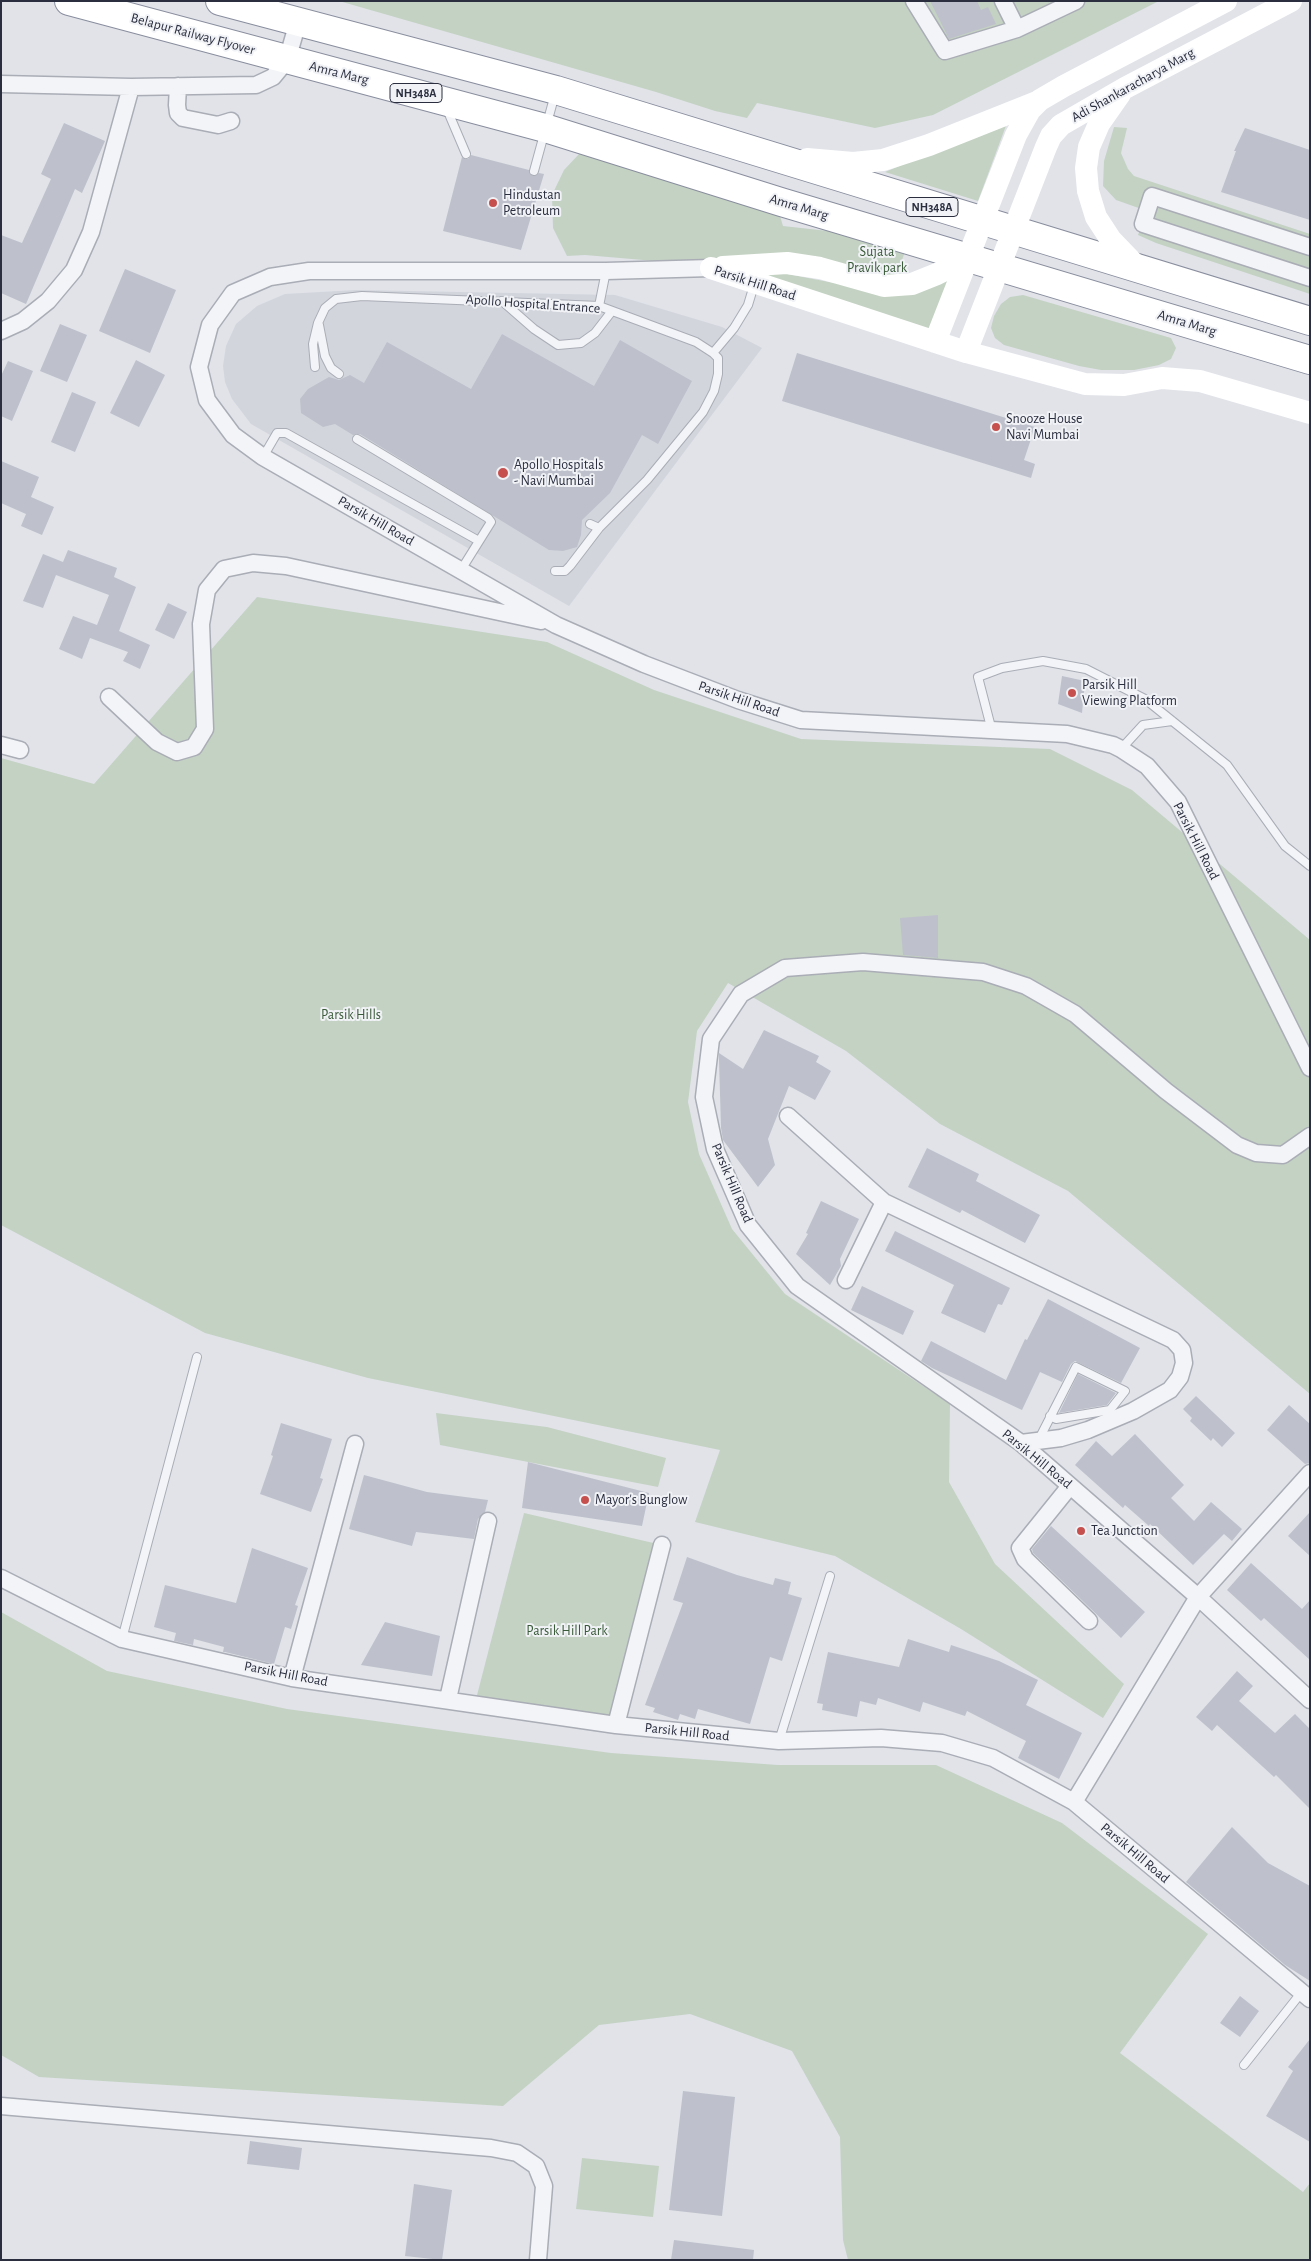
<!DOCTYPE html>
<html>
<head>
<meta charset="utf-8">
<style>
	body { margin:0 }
	#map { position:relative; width:1311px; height:2261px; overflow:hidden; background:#e1e3e9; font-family:"Alegreya Sans",sans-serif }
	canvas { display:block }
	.frame { position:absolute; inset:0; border:2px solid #2a2e3f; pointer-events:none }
</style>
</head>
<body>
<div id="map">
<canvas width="1311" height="2261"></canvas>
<div class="frame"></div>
</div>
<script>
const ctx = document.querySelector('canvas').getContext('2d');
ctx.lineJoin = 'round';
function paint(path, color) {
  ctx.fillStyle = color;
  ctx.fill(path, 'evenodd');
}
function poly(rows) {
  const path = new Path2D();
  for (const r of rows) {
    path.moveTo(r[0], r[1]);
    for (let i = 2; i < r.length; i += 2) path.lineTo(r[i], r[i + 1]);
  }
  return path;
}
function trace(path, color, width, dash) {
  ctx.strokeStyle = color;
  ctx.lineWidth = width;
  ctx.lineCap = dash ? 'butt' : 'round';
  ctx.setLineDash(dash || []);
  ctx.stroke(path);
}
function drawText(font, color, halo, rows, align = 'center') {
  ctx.font = font + ' "Alegreya Sans",sans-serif';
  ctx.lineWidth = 4;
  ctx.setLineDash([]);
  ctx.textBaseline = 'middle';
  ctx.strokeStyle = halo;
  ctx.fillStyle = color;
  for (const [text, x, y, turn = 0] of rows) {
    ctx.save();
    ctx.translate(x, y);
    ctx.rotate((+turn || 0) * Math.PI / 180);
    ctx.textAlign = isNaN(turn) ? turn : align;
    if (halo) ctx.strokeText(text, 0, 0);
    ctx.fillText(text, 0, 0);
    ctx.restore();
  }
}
paint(poly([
	[356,290,615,295,722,327,762,348,569,606,251,424,232,399,225,382,223,366,226,346,236,324,257,306,285,294]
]), '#d3d5dd');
paint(poly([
	[339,1,1159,1,933,115,875,128,757,103,747,118,715,111,656,92],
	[1007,123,978,201,885,172,960,141],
	[1114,127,1127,128,1121,153,1128,169,1134,176,1310,234,1310,294,1156,243,1138,235,1147,211,1116,200,1103,186,1104,161],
	[580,153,780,216,783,226,909,240,901,263,900,285,852,278,585,255,567,256,553,228,552,195,564,170],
	[782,273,834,283,953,274,930,331,760,275],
	[1023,295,1171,338,1176,348,1171,359,1159,365,1134,370,1101,370,1079,366,1004,345,995,338,991,328,994,316,1001,304,1010,297],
	[257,597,547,642,654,690,801,739,1050,749,1132,790,1310,940,1310,1394,1068,1191,940,1124,846,1051,728,983,697,1031,688,1102,699,1154,732,1229,785,1294,950,1404,949,1482,995,1564,1124,1684,1103,1718,961,1629,835,1556,695,1522,720,1450,368,1378,205,1333,1,1225,1,758,94,784],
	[436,1413,547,1427,666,1458,658,1487,440,1445],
	[524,1513,662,1545,616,1725,475,1703],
	[1,1612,107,1671,287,1709,611,1753,778,1765,936,1765,1062,1823,1208,1934,1120,2053,1303,2192,1310,2183,1310,2260,848,2260,843,2240,840,2137,792,2051,690,2014,599,2025,503,2106,39,2077,1,2055],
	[582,2158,659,2166,653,2217,576,2209]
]), '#c4d2c3');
paint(poly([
	[930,1,977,1,981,10,988,7,996,24,949,39],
	[64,123,105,141,82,193,75,189,26,304,1,293,1,235,22,243,51,179,41,174],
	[1245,128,1310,150,1310,220,1221,192,1236,151,1234,151],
	[471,155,529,170,533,176,539,173,544,174,521,250,443,231,462,157,468,159],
	[125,269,176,290,150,353,99,331],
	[60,324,87,335,67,382,40,371],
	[502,334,594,386,620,340,692,381,658,444,642,435,610,493,582,520,581,535,577,547,563,551,549,550,360,434,353,435,335,424,323,427,301,413,300,399,308,389,329,377,339,380,350,375,364,383,387,342,471,389],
	[797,353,1035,427,1024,460,1035,464,1031,478,782,401],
	[136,360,165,375,139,427,110,413],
	[8,361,33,371,12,421,1,416,1,376],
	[72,392,96,402,75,452,51,442],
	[1,461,39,477,31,497,54,507,42,535,21,526,26,514,1,503],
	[68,550,117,568,114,577,136,587,119,631,150,645,140,669,123,661,128,652,90,638,82,659,59,649,73,616,97,625,109,595,56,575,43,608,23,601,43,554,63,562],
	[168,603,187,612,174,639,155,630],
	[1062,676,1085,681,1082,713,1058,704],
	[938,915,938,958,903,955,900,918],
	[764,1030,819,1056,816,1062,831,1071,815,1100,789,1086,768,1139,775,1165,758,1187,723,1140,721,1128,719,1060,719,1053,743,1069],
	[927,1148,979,1174,976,1181,1040,1215,1025,1243,962,1210,960,1213,908,1187],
	[821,1201,859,1219,840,1259,841,1266,830,1285,796,1254,808,1234,806,1233],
	[895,1231,1010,1288,1002,1305,998,1304,985,1333,941,1313,954,1285,885,1251],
	[862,1286,914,1311,903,1335,851,1310],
	[1048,1299,1140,1348,1121,1383,1075,1361,1071,1364,1062,1382,1040,1372,1022,1410,932,1368,921,1361,931,1341,1006,1380,1025,1339,1027,1340],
	[1078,1374,1116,1393,1107,1405,1059,1413],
	[1196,1396,1235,1433,1222,1447,1213,1438,1211,1441,1190,1421,1192,1418,1183,1409],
	[1289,1405,1310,1424,1310,1463,1305,1464,1267,1430],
	[281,1423,332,1439,320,1478,323,1479,311,1512,260,1494,273,1456,271,1455],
	[1135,1434,1184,1485,1171,1498,1194,1521,1211,1502,1242,1529,1232,1541,1224,1534,1193,1565,1150,1524,1149,1526,1125,1505,1123,1508,1075,1465,1096,1441,1112,1456],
	[528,1462,649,1493,642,1526,522,1508],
	[364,1475,427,1492,488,1500,485,1512,478,1519,474,1539,416,1532,412,1546,349,1529],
	[1310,1512,1310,1556,1288,1536],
	[1051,1526,1145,1612,1121,1638,1033,1553,1032,1549],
	[252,1548,308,1568,295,1605,298,1606,291,1629,285,1627,274,1664,225,1652,223,1652,224,1647,194,1639,193,1645,174,1641,176,1633,154,1627,165,1585,236,1603],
	[687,1557,737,1575,773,1585,775,1578,791,1582,788,1594,802,1598,782,1661,770,1657,750,1724,698,1709,695,1719,680,1714,678,1720,653,1712,655,1708,645,1705,683,1603,673,1600],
	[1251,1563,1302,1609,1310,1600,1310,1660,1264,1618,1261,1621,1227,1590],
	[385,1622,440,1636,432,1676,361,1665],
	[908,1639,949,1652,951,1645,999,1661,1038,1680,1026,1705,1082,1733,1059,1779,1018,1758,1026,1741,967,1711,965,1716,923,1702,920,1712,878,1698,876,1705,860,1701,857,1717,822,1710,823,1704,817,1703,828,1652,899,1667],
	[1237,1671,1253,1686,1239,1701,1275,1733,1295,1714,1310,1729,1310,1809,1276,1775,1274,1777,1217,1725,1212,1731,1196,1717],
	[1232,1827,1268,1863,1310,1886,1310,1981,1285,1965,1186,1882],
	[1240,1996,1259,2011,1240,2037,1220,2023],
	[1310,2039,1310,2142,1266,2116,1293,2071,1288,2067],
	[683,2091,735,2097,722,2216,669,2210],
	[250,2141,302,2148,299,2170,247,2164],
	[414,2184,452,2190,442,2260,405,2256],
	[674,2240,754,2250,753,2260,671,2260]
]), '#bec1cb');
const lane = poly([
	[446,107,466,154],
	[534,171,555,94],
	[502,301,534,329,558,345,581,343,595,333,612,311],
	[599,306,606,271],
	[319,325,325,356,331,368,339,374],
	[315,367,313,344,318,323,325,308,336,299,362,296,599,306,696,342,713,353,734,328,748,305,754,285],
	[357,439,488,518,491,522,461,570],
	[263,457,277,433,286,433,479,541],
	[590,524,599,528,647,480,703,412,714,391,718,374,718,358,713,353],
	[555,571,565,571,570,566,599,528],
	[992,731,978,677,1002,668,1043,661,1086,669,1145,699,1227,765,1285,846,1310,866],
	[1121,749,1143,725,1172,721],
	[1038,1441,1076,1367,1125,1391,1110,1410,1056,1419,1050,1416],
	[122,1639,197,1357],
	[779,1741,830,1576],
	[1244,2065,1301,1993]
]);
const street = poly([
	[914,1,945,51,1017,29,1076,1],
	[1003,1,1017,29],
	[1,84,131,87,256,85,273,77,287,60,298,22],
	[178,86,177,105,178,113,183,118,218,125,231,121],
	[1310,247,1152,196,1143,224,1310,278],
	[711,268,606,271,309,271,270,277,233,293,210,325,199,367,207,400,233,435,263,457,556,625,644,664,738,700,801,720,1067,734,1113,745,1121,749,1147,766,1178,802,1310,1068],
	[1,331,23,321,48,301,74,270,91,232,131,87],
	[109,697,157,742,177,752,194,747,205,729,201,624,207,590,224,569,253,563,286,566,541,621],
	[1,745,20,750],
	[788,1116,884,1202],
	[1310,1136,1283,1155,1256,1153,1237,1145,1166,1091,1075,1014,1026,986,983,972,863,962,785,968,741,994,711,1039,704,1097,715,1149,748,1225,797,1286,1021,1443,1198,1597,1310,1700],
	[846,1280,884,1202,1173,1340,1182,1350,1184,1363,1180,1377,1170,1390,1133,1411,1088,1430,1061,1438,1021,1443],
	[1070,1486,1020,1548,1025,1559,1089,1621],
	[1,1578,122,1639,292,1678,616,1725,779,1741,881,1738,942,1743,993,1758,1074,1802,1310,1999],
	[292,1678,355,1444],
	[448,1699,488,1521],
	[616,1725,662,1545],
	[1074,1802,1198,1597,1310,1473],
	[1,2106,491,2148,517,2153,536,2166,544,2186,538,2260]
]);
const highway = poly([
	[69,1,545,128,781,202,1310,360],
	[220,1,556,90,1310,321]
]);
trace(lane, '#aaadb6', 10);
trace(street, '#aaadb6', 19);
trace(highway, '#898e9e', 30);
trace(lane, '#f3f4f7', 8);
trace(street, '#f3f4f7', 16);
trace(poly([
	[1120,94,1099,124,1089,147,1086,168,1088,191,1096,217,1111,240,1138,268],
	[807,159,853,163,883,160,929,145,1037,102],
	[723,267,787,263,820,268,884,286,912,284,937,274,968,258],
	[711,268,966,352,1046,147,1051,136,1061,125,1125,88,1291,1],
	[935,342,1016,135,1030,110,1040,100,1064,86,1226,1],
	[966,352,1085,384,1124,385,1162,378,1200,381,1310,413]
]), '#fff', 22);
trace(highway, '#fff', 28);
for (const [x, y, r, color] of [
	[493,203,5,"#c5504e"],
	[996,427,5,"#c5504e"],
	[503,473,6,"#c5504e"],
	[1072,693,5,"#c5504e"],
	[585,1500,5,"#c5504e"],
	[1081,1531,5,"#c5504e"]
]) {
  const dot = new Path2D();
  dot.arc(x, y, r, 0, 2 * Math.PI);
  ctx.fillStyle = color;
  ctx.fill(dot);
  trace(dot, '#f0f2f6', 2);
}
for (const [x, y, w] of [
	[416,93,52],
	[932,207,52]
]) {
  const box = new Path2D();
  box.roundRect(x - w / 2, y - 9.5, w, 19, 4);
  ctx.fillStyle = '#f0f2f6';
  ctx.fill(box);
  trace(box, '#2a2e3f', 1);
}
drawText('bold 12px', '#2a2e3f', null, [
	["NH348A",416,93],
	["NH348A",932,207]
]);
drawText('14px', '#2a2e3f', '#f0f2f6', [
	["Belapur Railway Flyover",193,34,15],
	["Amra Marg",339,73,14],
	["Adi Shankaracharya Marg",1133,85,-29],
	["Amra Marg",799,207,17],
	["Parsik Hill Road",755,283,18],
	["Apollo Hospital Entrance",533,304,4],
	["Amra Marg",1187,323,17],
	["Parsik Hill Road",376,521,30],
	["Parsik Hill Road",739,699,19],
	["Parsik Hill Road",1196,841,63],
	["Parsik Hill Road",732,1183,67],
	["Parsik Hill Road",1037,1459,39],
	["Parsik Hill Road",286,1674,11],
	["Parsik Hill Road",687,1732,6],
	["Parsik Hill Road",1135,1853,40]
]);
drawText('14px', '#2a2e3f', '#f0f2f6', [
	["Hindustan",503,195],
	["Petroleum",503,211],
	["Snooze House",1006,419],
	["Navi Mumbai",1006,435],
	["Apollo Hospitals",514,465],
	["- Navi Mumbai",514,481],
	["Parsik Hill",1082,685],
	["Viewing Platform",1082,701],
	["Mayor's Bunglow",595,1500],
	["Tea Junction",1091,1531]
], 'left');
drawText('14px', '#395a38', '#f0f2f6', [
	["Sujata",877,252],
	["Pravik park",877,268],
	["Parsik Hills",351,1015],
	["Parsik Hill Park",567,1631]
]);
</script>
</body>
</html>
